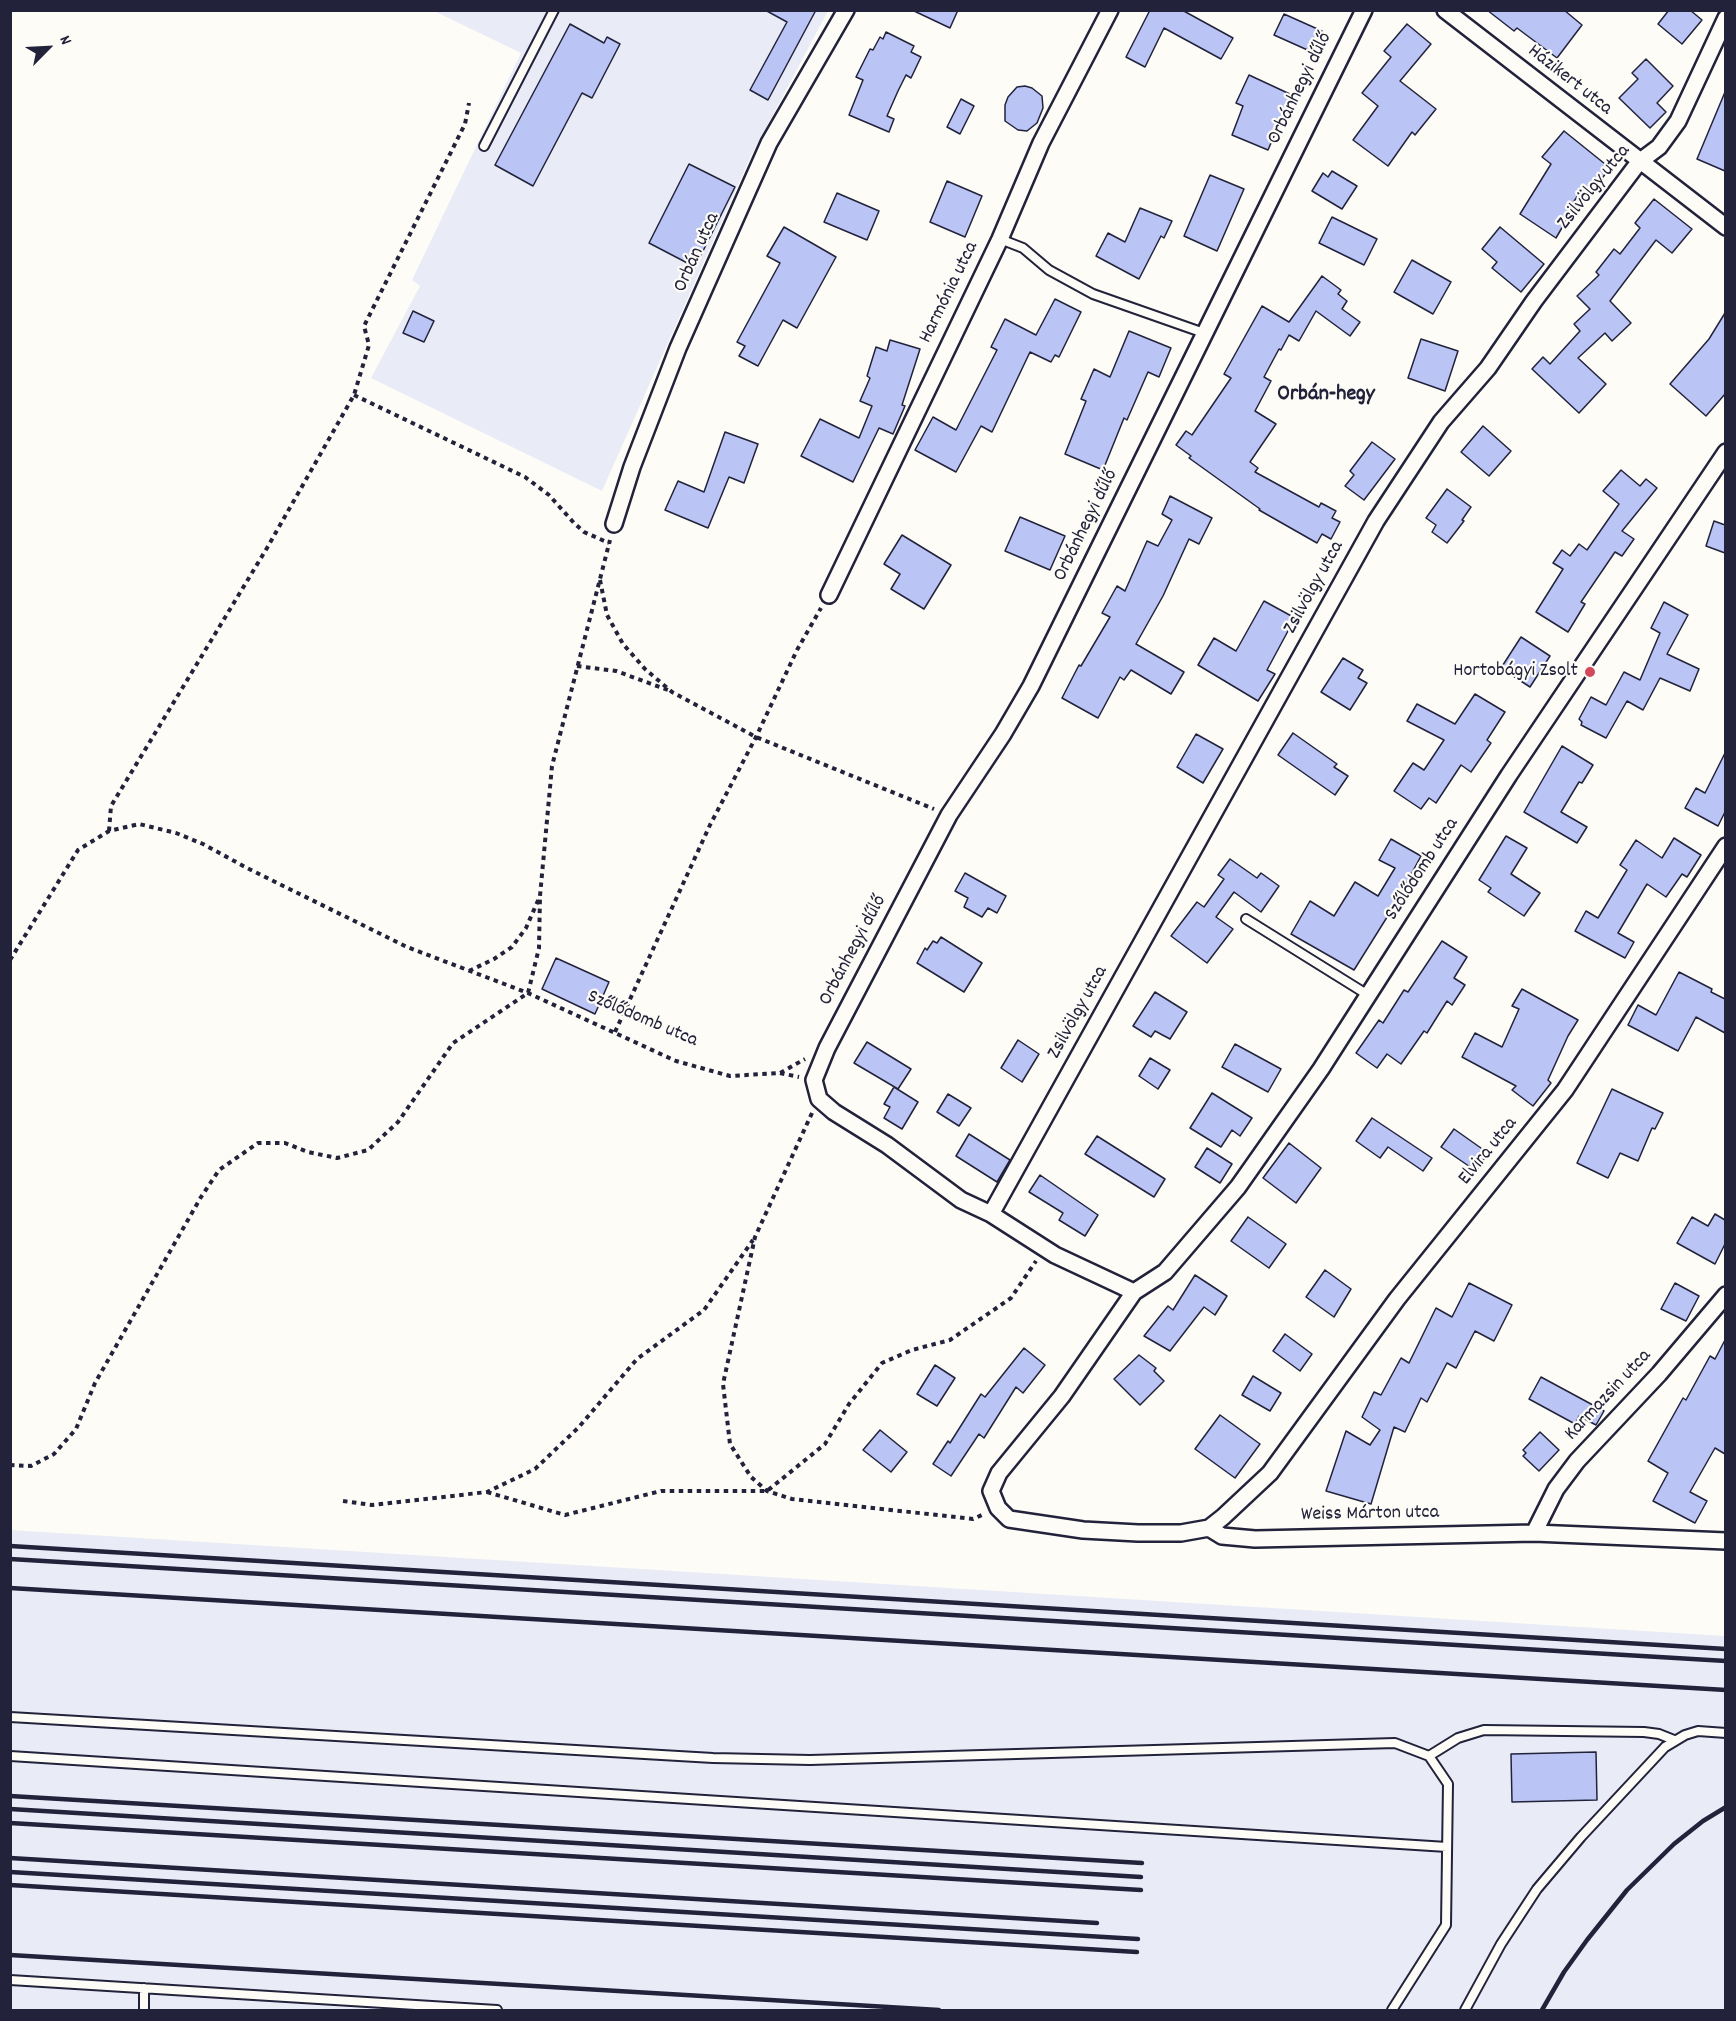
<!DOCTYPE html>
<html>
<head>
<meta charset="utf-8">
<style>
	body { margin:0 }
	#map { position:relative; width:1736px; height:2021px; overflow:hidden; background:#fdfcf7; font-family:Dekko,sans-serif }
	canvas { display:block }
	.frame { position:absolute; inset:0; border:12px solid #22223b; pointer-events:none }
	.north { position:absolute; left:18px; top:18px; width:60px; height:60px; -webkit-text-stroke:4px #fdfcf7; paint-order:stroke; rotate:66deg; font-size:16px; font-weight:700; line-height:24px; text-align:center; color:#22223b }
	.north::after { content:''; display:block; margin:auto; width:21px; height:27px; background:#22223b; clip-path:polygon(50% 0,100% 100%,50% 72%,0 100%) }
</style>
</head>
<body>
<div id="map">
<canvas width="1736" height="2021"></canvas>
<div class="frame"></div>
<div class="north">N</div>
</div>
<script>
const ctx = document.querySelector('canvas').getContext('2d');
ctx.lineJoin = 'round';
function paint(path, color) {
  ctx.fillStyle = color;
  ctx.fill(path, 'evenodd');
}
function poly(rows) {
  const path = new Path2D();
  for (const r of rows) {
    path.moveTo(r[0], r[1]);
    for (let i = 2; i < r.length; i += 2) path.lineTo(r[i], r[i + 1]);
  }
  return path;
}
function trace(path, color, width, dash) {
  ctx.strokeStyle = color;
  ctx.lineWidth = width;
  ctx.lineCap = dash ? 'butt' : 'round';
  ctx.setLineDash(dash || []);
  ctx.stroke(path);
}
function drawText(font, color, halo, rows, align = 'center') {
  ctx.font = font + ' Dekko,sans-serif';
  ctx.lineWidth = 4.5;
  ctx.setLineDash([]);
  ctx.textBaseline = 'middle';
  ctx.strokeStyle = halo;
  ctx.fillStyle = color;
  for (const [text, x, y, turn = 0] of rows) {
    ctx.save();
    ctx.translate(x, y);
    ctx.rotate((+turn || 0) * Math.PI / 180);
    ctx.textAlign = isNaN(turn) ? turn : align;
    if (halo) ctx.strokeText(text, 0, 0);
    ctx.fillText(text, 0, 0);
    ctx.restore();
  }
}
paint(poly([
	[434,11,828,11,750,158,602,491,371,378,420,286,412,280,521,53],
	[10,1530,1725,1636,1725,2010,11,2010]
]), '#e9ecf7');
const building = poly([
	[765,10,816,10,768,100,750,90,787,22,765,10],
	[912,10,958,10,950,28,912,10],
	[1150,10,1182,10,1233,38,1221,59,1164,28,1145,67,1126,57,1150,10],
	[1487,10,1564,10,1582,25,1557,58,1517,28,1514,31,1487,10],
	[1669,10,1690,10,1702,20,1682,44,1658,24,1669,10],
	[1284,14,1322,31,1312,52,1274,35,1284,14],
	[570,24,604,43,607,37,620,44,592,98,582,93,533,186,495,165,570,24],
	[1407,24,1431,44,1400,81,1436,109,1415,135,1412,132,1388,166,1353,140,1378,106,1362,93,1391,57,1384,51,1407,24],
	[886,32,914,46,911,52,921,57,911,78,906,75,898,91,887,116,894,119,889,132,849,115,863,80,856,77,870,49,873,50,880,37,883,39,886,32],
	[1646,59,1673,86,1657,103,1666,112,1650,128,1619,98,1638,79,1632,73,1646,59],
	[1249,75,1292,95,1268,150,1232,135,1243,106,1236,103,1249,75],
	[1025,86,1032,88,1042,96,1043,108,1037,123,1027,131,1018,130,1005,121,1005,105,1008,97,1017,87,1025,86],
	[1725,92,1725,171,1697,159,1725,92],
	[961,99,974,106,960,134,947,127,961,99],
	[1564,131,1610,168,1589,195,1582,189,1564,217,1567,219,1556,238,1520,214,1551,164,1542,157,1564,131],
	[689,164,735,187,695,267,649,243,689,164],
	[1332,171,1357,186,1342,209,1312,191,1323,173,1328,177,1332,171],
	[1210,175,1244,189,1217,251,1184,236,1210,175],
	[947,181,982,196,965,237,930,222,947,181],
	[837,193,879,211,867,240,824,222,837,193],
	[1654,199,1692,229,1672,253,1656,240,1610,301,1631,323,1612,341,1605,333,1578,358,1606,384,1579,413,1532,369,1543,357,1550,364,1580,331,1574,324,1590,309,1577,296,1599,275,1596,272,1614,249,1620,254,1640,228,1635,223,1654,199],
	[1140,208,1172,221,1164,238,1161,236,1139,279,1096,256,1108,233,1125,242,1140,208],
	[1332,217,1377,239,1364,265,1319,243,1332,217],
	[784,227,836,257,797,328,783,320,758,366,739,356,745,346,737,342,780,263,767,256,784,227],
	[1500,227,1544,264,1521,292,1492,268,1497,262,1482,249,1500,227],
	[1412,260,1451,282,1433,314,1394,292,1412,260],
	[1322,276,1341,290,1338,294,1347,301,1342,309,1360,322,1350,336,1316,311,1299,341,1289,335,1281,350,1279,349,1264,377,1271,381,1255,411,1276,424,1250,462,1258,468,1255,472,1319,507,1321,503,1336,511,1332,518,1340,522,1331,539,1322,534,1317,543,1259,510,1260,509,1189,458,1191,456,1176,445,1186,431,1192,435,1231,378,1224,374,1262,306,1289,322,1322,276],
	[1055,299,1081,312,1059,357,1055,355,1051,362,1030,352,992,432,981,426,956,472,915,450,933,417,956,430,997,350,991,347,1005,319,1036,335,1055,299],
	[413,311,434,321,424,342,403,333,413,311],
	[1725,313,1725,394,1706,416,1670,384,1709,339,1725,313],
	[1129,331,1171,348,1159,377,1148,372,1127,420,1124,418,1103,470,1065,454,1086,401,1081,399,1094,369,1110,377,1129,331],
	[1421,339,1458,351,1445,391,1408,378,1421,339],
	[890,340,920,349,902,405,905,406,893,434,879,428,853,482,801,456,820,419,859,438,872,406,860,401,870,378,867,376,876,347,887,351,890,340],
	[1483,426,1511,451,1489,476,1461,452,1483,426],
	[725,432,758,444,744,483,729,477,708,528,665,510,678,481,704,492,725,432],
	[1372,442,1395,459,1364,500,1345,486,1354,475,1350,471,1372,442],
	[1621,470,1640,486,1646,479,1657,488,1622,531,1634,539,1622,556,1615,552,1581,602,1585,604,1568,632,1536,612,1563,569,1553,563,1562,550,1570,556,1579,544,1587,550,1619,504,1603,491,1621,470],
	[1447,489,1471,507,1462,520,1464,521,1447,543,1432,532,1436,525,1426,518,1447,489],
	[1170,496,1212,518,1199,544,1189,539,1163,596,1136,644,1184,672,1171,694,1131,670,1124,680,1120,677,1098,718,1062,698,1079,665,1081,666,1110,617,1102,613,1117,586,1125,591,1147,541,1158,546,1172,520,1162,514,1170,496],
	[1020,517,1065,536,1050,570,1005,551,1020,517],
	[1714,521,1725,525,1725,553,1706,546,1714,521],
	[902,535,951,565,924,609,891,589,900,574,884,564,902,535],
	[1264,601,1295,618,1267,670,1275,674,1258,701,1198,665,1214,638,1236,651,1264,601],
	[1664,602,1688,615,1667,654,1699,669,1690,691,1660,678,1643,710,1627,701,1606,738,1581,725,1582,722,1579,719,1591,697,1606,705,1624,672,1640,680,1660,633,1651,628,1664,602],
	[1521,637,1550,656,1530,687,1501,668,1521,637],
	[1343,658,1363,670,1358,678,1367,683,1350,710,1321,692,1343,658],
	[1475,694,1505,712,1487,740,1491,743,1471,772,1461,765,1436,803,1429,798,1421,809,1394,791,1413,763,1424,770,1444,740,1407,721,1417,704,1455,724,1475,694],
	[1293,733,1337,764,1334,767,1348,776,1335,795,1278,755,1293,733],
	[1196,734,1223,749,1203,783,1177,767,1196,734],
	[1562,746,1593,765,1582,783,1579,782,1561,812,1587,827,1577,843,1524,812,1562,746],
	[1725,753,1725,812,1718,826,1685,808,1696,788,1705,793,1725,753],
	[1506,836,1527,848,1511,874,1540,893,1524,916,1488,892,1491,888,1479,880,1506,836],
	[1674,838,1701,855,1687,877,1682,874,1666,897,1647,884,1618,933,1634,942,1625,958,1575,931,1586,911,1598,918,1627,870,1620,865,1636,840,1662,858,1674,838],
	[1391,839,1421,856,1394,906,1354,970,1291,934,1310,901,1334,916,1355,882,1378,896,1395,868,1379,860,1391,839],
	[1230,859,1257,878,1261,873,1279,886,1261,912,1234,892,1216,917,1233,929,1207,963,1171,936,1197,902,1204,907,1224,879,1218,875,1230,859],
	[965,873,1006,896,997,913,988,908,982,917,964,907,968,898,955,891,965,873],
	[941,937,982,963,964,992,917,963,925,948,927,950,933,941,937,943,941,937],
	[1442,941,1467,957,1454,978,1465,985,1452,1005,1447,1001,1427,1033,1424,1031,1401,1064,1387,1054,1377,1068,1356,1053,1379,1020,1383,1023,1404,990,1408,992,1442,941],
	[556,958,609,982,595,1014,542,989,556,958],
	[1679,972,1712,989,1711,992,1725,999,1725,1033,1696,1017,1678,1051,1628,1025,1638,1005,1656,1015,1679,972],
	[1522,989,1578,1020,1568,1036,1548,1080,1551,1083,1533,1106,1512,1090,1516,1086,1462,1057,1475,1033,1502,1047,1519,1009,1512,1006,1522,989],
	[1155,992,1187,1012,1170,1039,1155,1031,1151,1037,1133,1026,1155,992],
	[1018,1040,1039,1054,1022,1082,1001,1068,1018,1040],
	[867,1042,911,1069,898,1089,854,1063,867,1042],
	[1235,1044,1281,1069,1268,1092,1222,1067,1235,1044],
	[1150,1058,1170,1070,1158,1089,1139,1076,1150,1058],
	[894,1087,918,1102,902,1129,884,1118,890,1107,884,1104,894,1087],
	[1612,1089,1663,1113,1655,1129,1652,1128,1638,1161,1620,1153,1608,1178,1577,1163,1612,1089],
	[1212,1093,1252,1118,1240,1136,1232,1130,1221,1147,1190,1128,1212,1093],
	[948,1094,971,1108,959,1126,937,1112,948,1094],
	[1372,1118,1432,1158,1423,1171,1388,1147,1380,1158,1356,1141,1372,1118],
	[1454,1129,1488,1153,1476,1171,1441,1147,1454,1129],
	[969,1134,1010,1160,997,1182,956,1156,969,1134],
	[1097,1136,1165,1179,1154,1197,1085,1154,1097,1136],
	[1289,1143,1321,1168,1296,1203,1263,1178,1289,1143],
	[1207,1148,1232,1164,1220,1183,1195,1167,1207,1148],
	[1040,1175,1098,1215,1085,1236,1059,1220,1063,1213,1029,1192,1040,1175],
	[1715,1214,1725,1220,1725,1244,1715,1264,1677,1243,1692,1217,1708,1226,1715,1214],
	[1248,1217,1286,1244,1269,1268,1231,1241,1248,1217],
	[1325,1270,1351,1289,1334,1317,1306,1297,1325,1270],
	[1195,1275,1227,1296,1215,1315,1204,1307,1170,1351,1144,1336,1168,1306,1173,1310,1195,1275],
	[1469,1283,1512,1305,1494,1341,1475,1331,1456,1368,1447,1363,1427,1402,1421,1398,1405,1432,1394,1427,1371,1504,1326,1491,1346,1431,1370,1445,1380,1430,1362,1417,1374,1392,1381,1395,1401,1358,1409,1363,1436,1308,1452,1317,1469,1283],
	[1675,1283,1699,1296,1686,1321,1661,1309,1675,1283],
	[1285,1334,1312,1354,1300,1371,1273,1351,1285,1334],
	[1725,1340,1725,1454,1715,1448,1690,1492,1707,1501,1695,1523,1653,1501,1668,1473,1648,1461,1683,1398,1686,1400,1710,1356,1715,1359,1725,1340],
	[1024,1348,1045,1365,1023,1393,1016,1387,984,1438,979,1434,951,1476,933,1464,948,1441,950,1443,981,1394,985,1397,1024,1348],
	[1139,1355,1156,1368,1154,1371,1164,1381,1140,1405,1114,1379,1139,1355],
	[935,1365,955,1378,937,1406,917,1394,935,1365],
	[1253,1376,1281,1393,1270,1411,1242,1395,1253,1376],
	[1541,1377,1604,1411,1596,1425,1579,1416,1575,1424,1529,1399,1541,1377],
	[1220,1415,1260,1444,1235,1478,1195,1449,1220,1415],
	[880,1430,907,1452,891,1472,863,1450,880,1430],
	[1540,1432,1559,1450,1539,1471,1523,1456,1526,1453,1523,1450,1540,1432],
	[1596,1752,1597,1800,1512,1802,1511,1754,1596,1752]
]);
paint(building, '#bac5f6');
trace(building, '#22223b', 1.5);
const lane = poly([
	[484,146,554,10],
	[1000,239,1023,248,1049,270,1093,294,1204,333],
	[1246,919,1368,995],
	[10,1717,713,1758,810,1760,1395,1743,1429,1756,1448,1784,1446,1925,1392,2010],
	[10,1756,1447,1847],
	[1429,1756,1458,1738,1484,1730,1644,1732,1659,1734,1674,1740],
	[10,1980,497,2010],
	[144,2010,144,1988],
	[1465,2010,1501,1944,1537,1889,1581,1837,1665,1747,1685,1735,1698,1731,1726,1733]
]);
const street = poly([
	[1445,10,1726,227],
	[1726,452,1509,775,1321,1069,1238,1187,1165,1272,1134,1292,1062,1396,999,1473,991,1491,998,1508,1009,1519,1083,1530,1138,1533,1181,1533,1209,1528,1223,1517,1270,1473,1397,1299,1565,1090,1726,846],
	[614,524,632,467,678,348,769,143,846,10],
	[829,595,1000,239,1041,143,1110,10],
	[991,1214,1376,521,1441,422,1488,368,1534,301,1639,162,1659,147,1678,121,1726,18],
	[1134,1292,1055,1255,991,1214,961,1200,887,1145,834,1112,819,1099,814,1080,827,1048,949,815,1003,734,1031,686,1364,10],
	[1209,1528,1222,1536,1255,1539,1534,1533,1726,1541],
	[1534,1533,1556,1489,1577,1461,1659,1374,1726,1295]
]);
trace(lane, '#22223b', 12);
trace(street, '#22223b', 20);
trace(poly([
	[354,395,525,477,549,495,574,523,584,532,609,543],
	[600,580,607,615,623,644,645,669,672,692,756,737,934,809],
	[577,666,616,671,668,690],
	[109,831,111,806,267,548,354,395,369,345,364,326,465,124,469,103],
	[10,960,78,850,109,831,139,824,176,833,203,844,247,868,407,947,528,993,676,1061,730,1076,780,1073,805,1059],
	[469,971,494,959,512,947,526,928,540,896,552,766,610,540],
	[615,1032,710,825,756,737,797,650,821,608],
	[780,1073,799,1077],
	[812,1113,755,1237,723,1384,730,1444,751,1477,767,1491,792,1499,973,1519,984,1514],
	[10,1465,31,1466,54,1454,76,1429,95,1383,201,1197,219,1170,258,1143,285,1143,308,1152,337,1158,368,1150,398,1122,453,1043,528,993,539,948,540,896],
	[487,1492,565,1515,661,1491,767,1491,825,1444,849,1404,882,1363,912,1350,950,1340,1011,1298,1036,1261],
	[343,1501,372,1505,487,1492,535,1469,578,1428,637,1359,704,1310,753,1240]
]), '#22223b', 4, [4.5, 4.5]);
trace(lane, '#fdfcf7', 8);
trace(street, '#fdfcf7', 15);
trace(poly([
	[10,1546,1726,1649],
	[10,1559,1726,1661],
	[10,1588,1726,1690],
	[10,1796,1142,1863],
	[10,1809,1141,1877],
	[10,1823,1141,1890],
	[10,1858,1097,1923],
	[10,1872,1138,1939],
	[10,1885,1137,1952],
	[10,1955,939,2010],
	[1542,2010,1564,1972,1587,1940,1627,1890,1674,1844,1703,1821,1726,1807]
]), '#22223b', 4.5);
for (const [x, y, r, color] of [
	[1590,672,6,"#d1495b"]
]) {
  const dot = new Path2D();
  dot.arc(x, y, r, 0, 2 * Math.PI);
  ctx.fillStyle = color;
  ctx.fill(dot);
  trace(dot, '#fdfcf7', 2);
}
drawText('20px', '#22223b', '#fdfcf7', [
	["Házikert utca",1569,81,38],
	["Orbánhegyi dűlő",1301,89,-64],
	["Zsilvölgy utca",1595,188,-51],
	["Orbán utca",698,253,-66],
	["Harmónia utca",950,293,-64],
	["Orbánhegyi dűlő",1087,526,-64],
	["Zsilvölgy utca",1315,588,-61],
	["Szőlődomb utca",1423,870,-57],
	["Orbánhegyi dűlő",854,951,-62],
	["Zsilvölgy utca",1079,1013,-61],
	["Szőlődomb utca",642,1020,23],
	["Elvira utca",1489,1152,-51],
	["Karmazsin utca",1609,1396,-47],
	["Weiss Márton utca",1370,1515,-1]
]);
drawText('20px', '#22223b', '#fdfcf7', [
	["Hortobágyi Zsolt",1578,672]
], 'right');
drawText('bold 22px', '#22223b', '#fdfcf7', [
	["Orbán-hegy",1326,396]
]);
</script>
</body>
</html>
